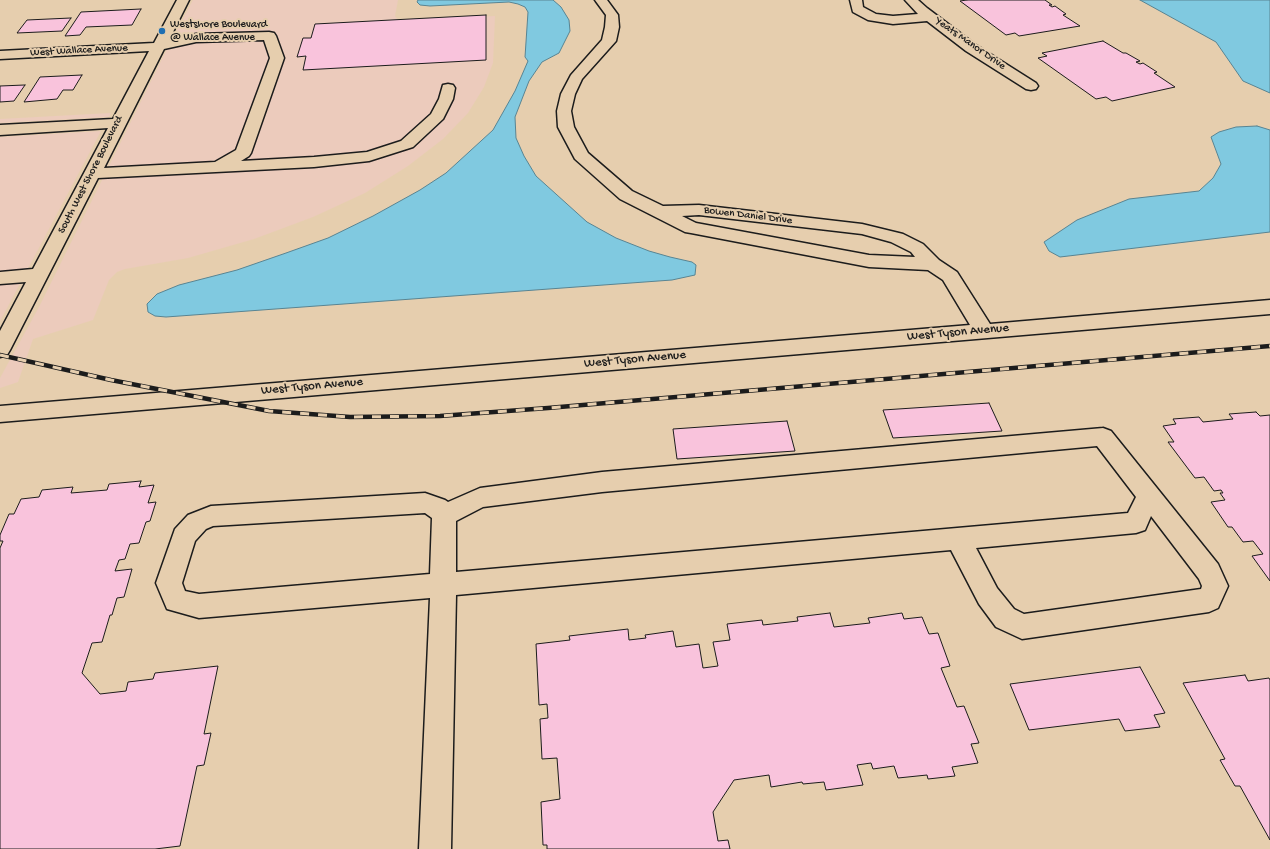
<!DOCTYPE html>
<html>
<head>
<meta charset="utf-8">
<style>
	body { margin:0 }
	canvas { display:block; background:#e6ceae }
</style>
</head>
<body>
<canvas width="1270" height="849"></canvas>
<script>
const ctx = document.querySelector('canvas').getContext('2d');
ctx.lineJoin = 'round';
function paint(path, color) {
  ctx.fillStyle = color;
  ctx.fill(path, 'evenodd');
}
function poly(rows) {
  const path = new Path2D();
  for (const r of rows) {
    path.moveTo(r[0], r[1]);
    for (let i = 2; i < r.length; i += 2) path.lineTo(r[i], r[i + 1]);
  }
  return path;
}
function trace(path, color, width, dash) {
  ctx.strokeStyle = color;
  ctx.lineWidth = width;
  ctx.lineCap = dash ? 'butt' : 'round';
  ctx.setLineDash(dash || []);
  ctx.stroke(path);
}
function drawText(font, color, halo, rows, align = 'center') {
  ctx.font = font + ' "Gochi Hand",sans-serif';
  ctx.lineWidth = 4;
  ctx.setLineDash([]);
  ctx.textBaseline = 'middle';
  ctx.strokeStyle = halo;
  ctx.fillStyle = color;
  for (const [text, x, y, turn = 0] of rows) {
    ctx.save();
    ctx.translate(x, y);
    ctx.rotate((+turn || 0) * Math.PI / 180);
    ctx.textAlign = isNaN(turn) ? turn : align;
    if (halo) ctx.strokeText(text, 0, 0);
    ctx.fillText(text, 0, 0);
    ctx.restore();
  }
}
paint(poly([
	[193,0,398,0,395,16,398,20,495,16,493,63,484,87,468,113,443,139,408,166,365,193,313,217,254,239,188,258,125,269,117,272,109,280,93,320,33,339,18,382,0,388,0,378,39,307,168,47],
	[111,113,109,117,0,123,0,119],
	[101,131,6,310,0,321,0,137]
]), '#eccbbc');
const water = poly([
	[418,0,553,0,561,7,569,20,570,31,559,53,542,62,529,81,515,117,516,138,524,156,536,176,587,222,616,238,649,251,670,257,692,262,696,265,695,275,672,280,166,317,155,316,148,312,147,304,157,294,179,285,237,270,286,253,328,238,373,216,420,190,446,173,493,130,515,91,528,61,525,57,528,12,525,7,518,4,509,2,430,6,420,5,417,2,418,0],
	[1140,0,1270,0,1270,93,1243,81,1216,42,1140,0],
	[1257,126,1270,130,1270,232,1060,257,1049,251,1044,242,1077,220,1129,199,1199,191,1213,178,1221,164,1211,137,1219,132,1236,127,1257,126]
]);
paint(water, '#80c9e0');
trace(water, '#588492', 1);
const building = poly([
	[967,0,1045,0,1052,5,1049,5,1052,7,1055,6,1066,14,1063,15,1080,26,1019,36,1015,33,1006,35,960,1,967,0],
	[141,9,132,25,86,27,80,35,65,36,81,12,141,9],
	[486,15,486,60,303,70,306,56,297,57,303,38,311,38,315,24,486,15],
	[71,18,62,31,17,33,27,20,71,18],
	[1103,41,1123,53,1126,53,1140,61,1136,62,1140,64,1143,63,1157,72,1154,73,1175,87,1112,101,1106,97,1096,99,1038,58,1047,56,1042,53,1103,41],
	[82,75,73,90,63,90,57,99,24,102,40,77,82,75],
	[25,85,14,101,0,102,0,86,25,85],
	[989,403,1002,431,893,438,883,410,989,403],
	[1256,412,1260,416,1270,415,1270,581,1252,556,1263,554,1253,541,1243,542,1232,527,1228,527,1211,502,1225,500,1220,493,1223,493,1221,490,1214,491,1204,477,1195,478,1168,442,1174,442,1163,426,1176,424,1173,419,1199,417,1203,422,1233,419,1229,414,1256,412],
	[787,421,795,451,677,459,673,429,787,421],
	[141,481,139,487,154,485,148,503,156,502,150,521,146,522,139,543,130,544,125,559,119,560,115,571,132,569,124,597,117,598,112,615,110,615,102,642,92,643,82,673,100,694,126,691,128,682,153,679,155,673,218,666,204,734,211,733,204,765,197,766,180,846,155,849,0,849,0,548,3,541,0,541,0,535,9,514,14,514,21,499,39,497,42,490,73,487,71,493,107,490,109,484,141,481],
	[830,613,834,627,870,623,868,618,902,613,904,619,922,617,929,634,938,633,950,666,941,668,957,707,964,706,979,743,971,744,978,763,952,767,955,776,928,779,927,775,898,778,894,766,873,769,871,763,857,765,863,785,826,790,824,782,803,784,802,782,771,787,769,775,734,780,713,812,718,841,728,840,730,849,547,849,547,845,543,845,541,802,560,799,557,758,542,759,540,719,548,718,547,704,539,705,536,644,570,640,569,636,628,629,629,640,646,638,645,635,673,631,676,647,699,644,703,668,718,666,713,642,730,640,727,624,762,620,763,625,798,621,797,617,830,613],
	[1140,667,1165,713,1154,715,1160,727,1125,731,1119,719,1029,730,1010,684,1140,667],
	[1245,675,1248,681,1269,678,1270,680,1270,840,1240,786,1235,786,1220,760,1225,759,1183,683,1245,675]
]);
paint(building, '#f9c3dc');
trace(building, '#1c1c1c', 1);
const minor = poly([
	[177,0,189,0,169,40,196,34,269,32,274,33,276,36,284,58,251,153,249,156,241,161,314,157,367,152,401,141,431,114,439,99,443,85,448,84,453,85,455,88,453,99,443,119,413,147,369,161,314,167,98,178,10,350,7,355,0,357,0,331,26,282,0,284,0,272,33,269,108,128,0,135,0,125,113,119,149,51,0,59,0,51,154,43,177,0],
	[264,40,270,58,236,150,215,162,104,168,164,49,196,42,264,40],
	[595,0,607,0,618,15,619,27,616,41,582,79,575,94,571,111,574,127,588,153,632,191,663,206,699,205,862,224,903,234,923,244,939,260,957,272,990,324,1270,300,1270,314,0,422,0,406,970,325,943,280,928,270,869,267,691,233,685,232,620,199,575,159,558,127,557,111,561,94,571,75,602,40,605,27,606,15,595,0],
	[699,215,862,234,891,242,911,252,915,257,869,255,696,223,682,216,699,215],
	[850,0,862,0,863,7,876,14,893,16,918,14,905,0,918,0,927,8,976,45,1036,83,1038,86,1036,89,1031,90,1026,89,966,51,927,21,893,24,868,20,853,12,850,0],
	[1103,428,1111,431,1218,564,1228,586,1218,608,1209,612,1022,639,996,627,979,604,951,550,456,595,451,849,419,849,430,598,199,618,167,609,156,583,175,529,188,515,211,506,425,493,445,500,448,502,480,488,602,472,1103,428],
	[1097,446,1136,497,1128,513,456,572,456,521,483,507,602,492,1097,446],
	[425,513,432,518,430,574,199,594,185,591,182,583,195,541,206,529,213,526,425,513],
	[1151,516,1199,579,1202,586,1201,589,1024,614,1014,609,997,588,976,548,1136,533,1145,530,1151,516]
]);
trace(minor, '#1c1c1c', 3);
paint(minor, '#e6ceae');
const rail = poly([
	[0,355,111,380,269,411,350,417,440,416,548,408,1270,346]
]);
trace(rail, '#1c1c1c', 4.5);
trace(rail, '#e6ceae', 3, [9]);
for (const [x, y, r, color] of [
	[162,31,4,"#1f6fb2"]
]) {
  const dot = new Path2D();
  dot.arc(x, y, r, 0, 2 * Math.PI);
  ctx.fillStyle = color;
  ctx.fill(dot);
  trace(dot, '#e6ceae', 1.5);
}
drawText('11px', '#1c1c1c', '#e6ceae', [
	["Westshore Boulevard",170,25],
	["@ Wallace Avenue",170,38]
], 'left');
drawText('11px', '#1c1c1c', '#e6ceae', [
	["Yeats Manor Drive",970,44,35],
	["West Wallace Avenue",79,51,-3],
	["South West Shore Boulevard",91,175,-63],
	["Bowen Daniel Drive",748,216,7]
]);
drawText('13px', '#1c1c1c', '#e6ceae', [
	["West Tyson Avenue",958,333,-5],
	["West Tyson Avenue",635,360,-5],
	["West Tyson Avenue",312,387,-5]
]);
</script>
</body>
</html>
